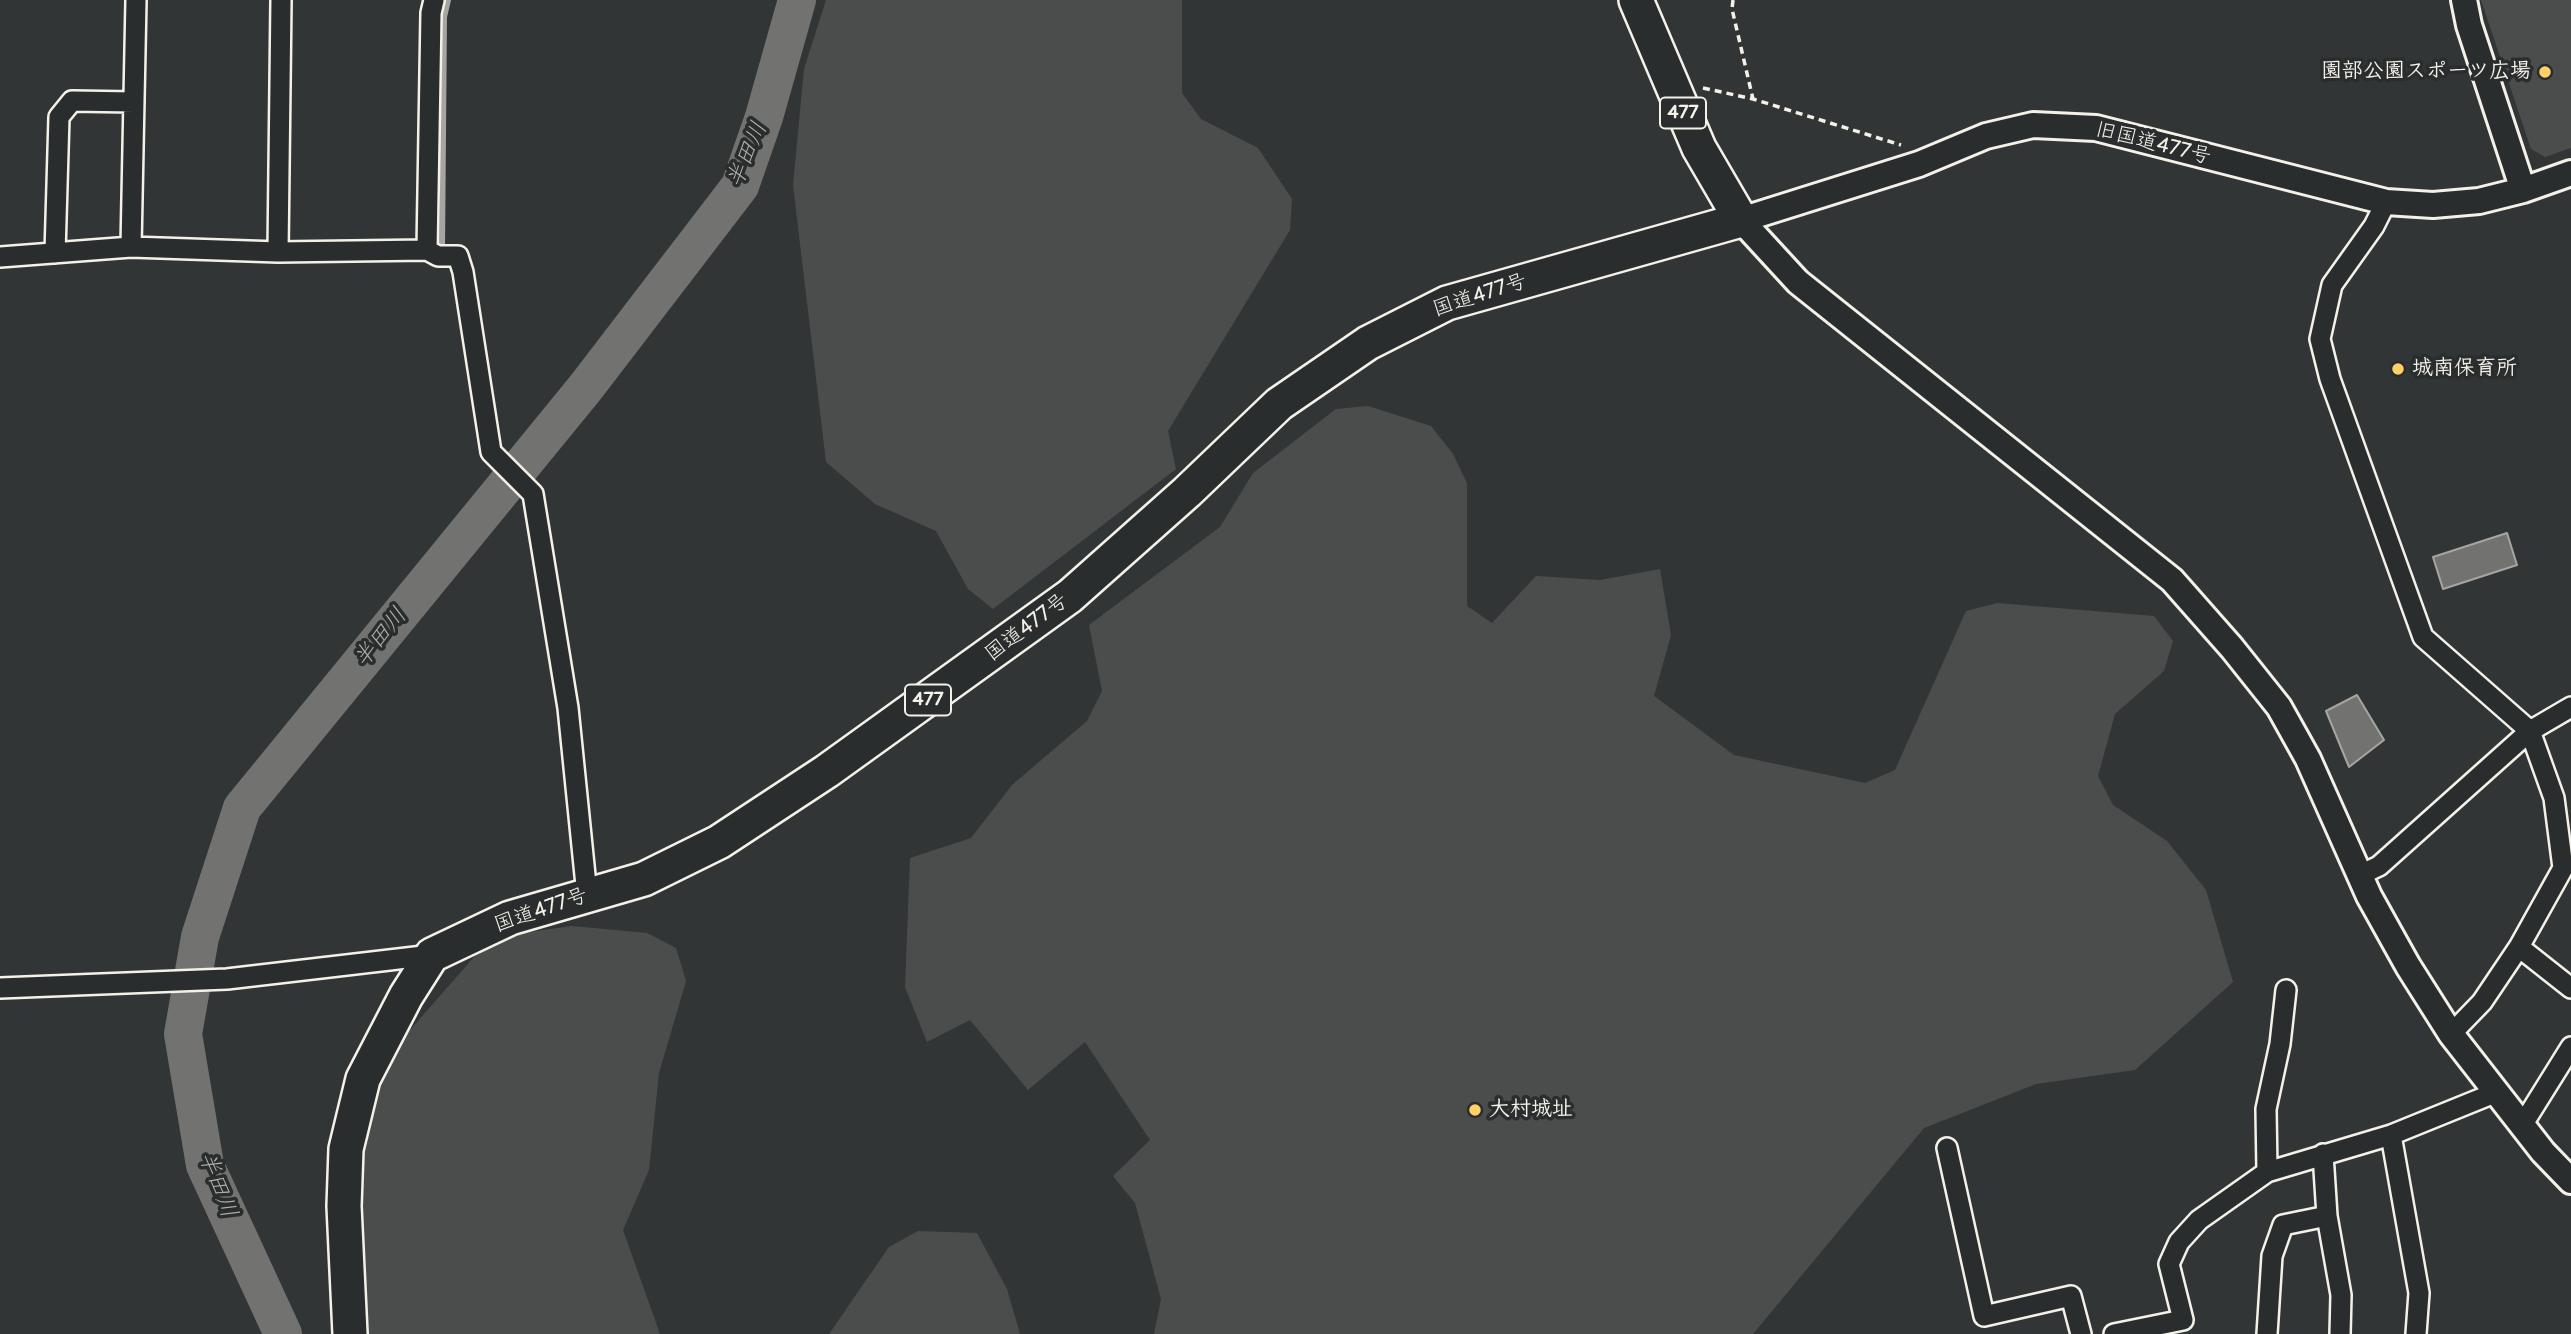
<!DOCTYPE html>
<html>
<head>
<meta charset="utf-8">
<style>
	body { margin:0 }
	canvas { display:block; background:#323535 }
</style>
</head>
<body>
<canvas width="2571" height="1334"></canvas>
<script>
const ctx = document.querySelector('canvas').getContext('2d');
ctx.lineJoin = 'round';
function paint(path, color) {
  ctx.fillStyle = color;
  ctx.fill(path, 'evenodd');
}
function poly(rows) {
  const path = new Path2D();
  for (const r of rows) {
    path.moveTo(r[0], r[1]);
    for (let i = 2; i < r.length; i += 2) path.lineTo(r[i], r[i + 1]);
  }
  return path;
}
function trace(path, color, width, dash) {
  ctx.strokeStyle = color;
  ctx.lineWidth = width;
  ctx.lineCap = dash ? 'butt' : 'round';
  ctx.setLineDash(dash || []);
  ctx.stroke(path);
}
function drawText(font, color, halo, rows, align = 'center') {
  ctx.font = font + ' Pangolin,"Klee One",sans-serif';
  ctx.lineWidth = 7;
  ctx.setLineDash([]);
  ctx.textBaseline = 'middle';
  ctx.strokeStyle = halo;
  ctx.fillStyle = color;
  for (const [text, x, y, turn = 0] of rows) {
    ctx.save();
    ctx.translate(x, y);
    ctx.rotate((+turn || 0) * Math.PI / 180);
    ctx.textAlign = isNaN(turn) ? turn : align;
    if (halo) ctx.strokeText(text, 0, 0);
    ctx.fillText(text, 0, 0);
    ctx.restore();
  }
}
paint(poly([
	[826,0,1182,0,1182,93,1201,119,1258,148,1292,199,1290,230,1168,431,1176,469,993,609,968,589,936,531,875,504,826,462,793,185,804,69],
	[2481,0,2571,0,2571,148,2545,157,2531,149],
	[1368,406,1431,426,1453,454,1467,483,1467,606,1492,623,1536,576,1600,580,1660,569,1671,635,1654,696,1734,755,1865,783,1895,770,1966,611,1997,603,2154,616,2173,641,2164,671,2115,714,2098,776,2113,805,2167,841,2206,890,2233,982,2135,1070,2036,1084,1924,1128,1753,1334,1154,1334,1161,1299,1135,1203,1113,1176,1150,1140,1085,1042,1028,1090,970,1020,927,1042,905,987,910,858,971,838,1012,785,1087,721,1102,691,1089,625,1220,527,1253,473,1336,409],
	[572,926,647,933,676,948,686,981,659,1073,649,1170,623,1230,660,1334,364,1334,361,1145,375,1070,474,957,508,935],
	[918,1231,977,1233,1007,1289,1020,1334,829,1334,889,1247]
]), '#4b4d4c');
const water = poly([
	[2507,533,2517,565,2443,589,2433,557,2507,533],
	[2357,695,2384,740,2349,767,2326,711,2357,695]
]);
paint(water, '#727370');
trace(water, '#a6a5a0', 2);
trace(poly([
	[442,249,444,17,448,0]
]), '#a6a5a0', 6);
trace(poly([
	[283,1334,205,1165,183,1034,200,937,242,808,586,387,740,186,764,117,797,0]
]), '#727370', 38);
const minor = poly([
	[2386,202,2374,226,2332,285,2320,339,2330,379,2423,637,2530,731,2554,798,2563,868,2519,947,2482,1002,2451,1034],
	[131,247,136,0],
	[427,250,431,13,434,0],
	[278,252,281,0],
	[55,253,59,117,72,101,134,102],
	[0,257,131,247,278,252,427,250,438,256,458,256,463,272,491,452,533,494,568,708,587,895],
	[2360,875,2379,866,2530,731,2571,707],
	[2519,947,2571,988],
	[0,988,227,979,432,955],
	[2523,1124,2571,1047],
	[2391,1135,2419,1293,2416,1334],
	[1947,1148,1984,1316,2071,1296,2081,1334],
	[2323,1154,2327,1216,2341,1295,2340,1334],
	[2267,1172,2266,1109,2280,1044,2286,990],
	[2114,1334,2183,1320,2169,1264,2179,1242,2199,1220,2267,1172,2391,1135,2497,1092],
	[2267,1334,2272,1256,2283,1225,2327,1216]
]);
const tertiary = poly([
	[2464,0,2469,25,2523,190],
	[2571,173,2523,190,2479,201,2433,205,2386,202,2096,128,2033,125,1986,136,1919,164,1741,220,1798,282,2172,580,2232,648,2279,707,2308,759,2369,896,2408,966,2451,1034,2543,1152,2571,1181]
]);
const trunk = poly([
	[350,1334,344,1206,346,1149,363,1079,406,996,432,955,510,918,644,879,719,842,827,771,1070,596,1187,492,1279,404,1368,343,1447,303,1741,220,1699,148,1636,0]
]);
trace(minor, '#f4f1e8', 24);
trace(tertiary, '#f4f1e8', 30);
trace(trunk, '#f4f1e8', 38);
trace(poly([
	[1733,0,1732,9,1753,99],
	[1703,88,1753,99,1901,145]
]), '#f4f1e8', 3.5, [7, 5]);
trace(minor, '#2a2d2e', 19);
trace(tertiary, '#2a2d2e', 24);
trace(trunk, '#2a2d2e', 33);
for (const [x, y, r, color] of [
	[2545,72,7,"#ffd166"],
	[2398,369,7,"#ffd166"],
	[1475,1110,7,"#ffd166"]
]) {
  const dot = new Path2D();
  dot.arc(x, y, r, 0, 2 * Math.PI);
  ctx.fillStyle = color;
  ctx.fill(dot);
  trace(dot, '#2a2d2e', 2.5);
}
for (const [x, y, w] of [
	[1683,113,46],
	[928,700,46]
]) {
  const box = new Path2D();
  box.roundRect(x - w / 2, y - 15.5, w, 31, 5);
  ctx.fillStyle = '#2a2d2e';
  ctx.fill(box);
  trace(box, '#f4f1e8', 2);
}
drawText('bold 19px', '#f4f1e8', null, [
	["477",1683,113],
	["477",928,700]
]);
drawText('bold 21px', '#f4f1e8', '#2a2d2e', [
	["園部公園スポーツ広場",2531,72,"right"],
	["城南保育所",2412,369],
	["大村城址",1489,1110]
], 'left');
drawText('21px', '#f4f1e8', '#2a2d2e', [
	["旧国道477号",2153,144,14],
	["国道477号",1480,296,-18],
	["国道477号",1027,628,-37],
	["国道477号",541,911,-19]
]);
drawText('italic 23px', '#b3b2ac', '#2a2d2e', [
	["半田川",748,155,-67],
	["半田川",381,638,-51],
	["半田川",217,1185,69]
]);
</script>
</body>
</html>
